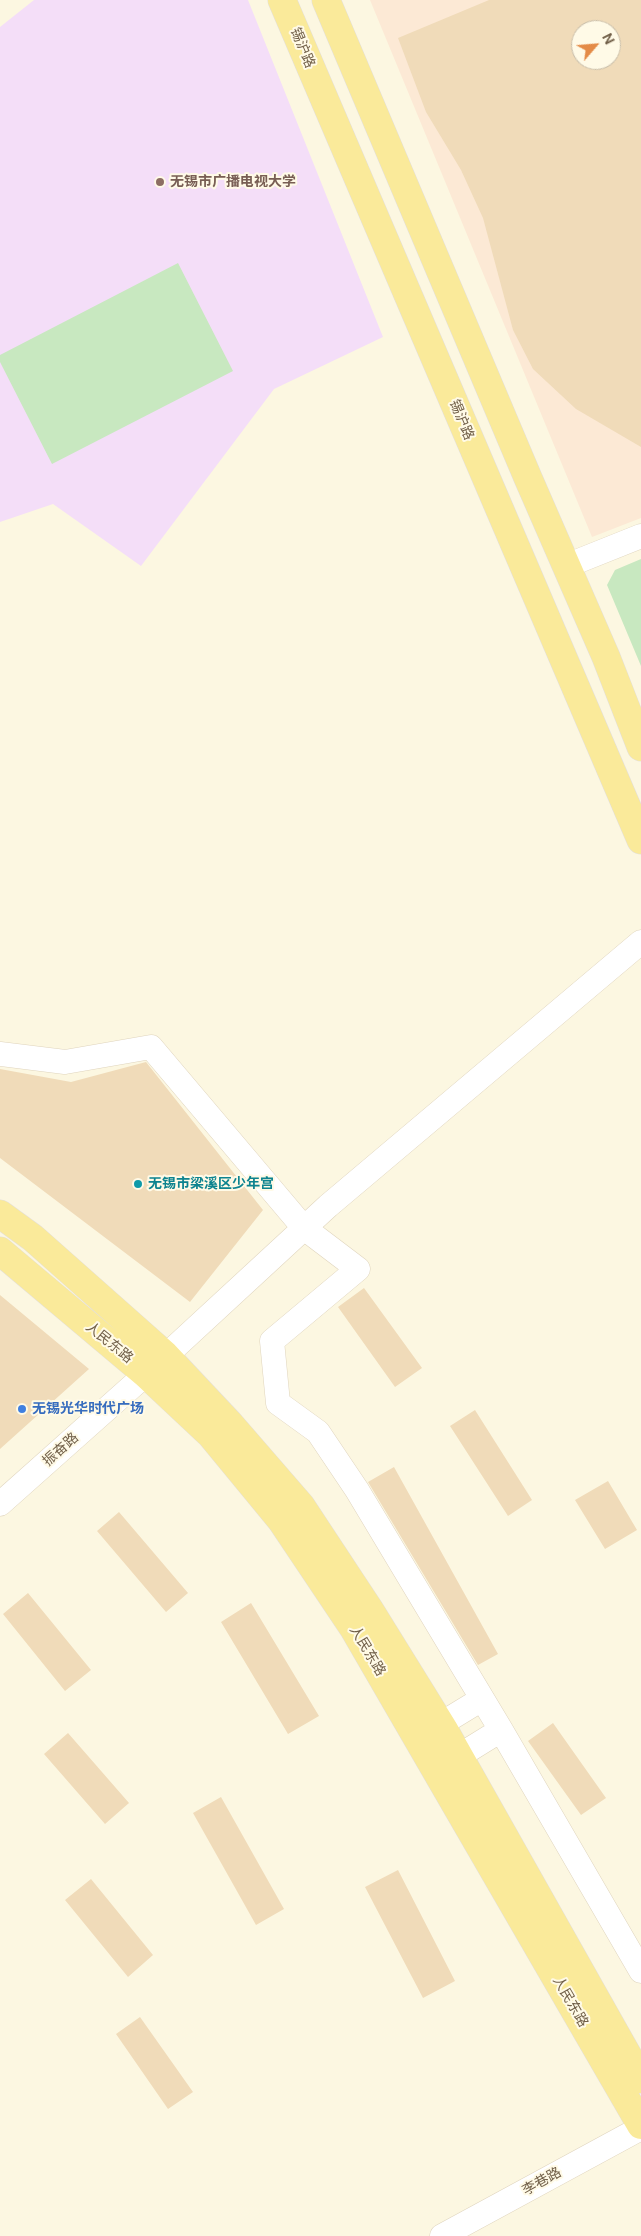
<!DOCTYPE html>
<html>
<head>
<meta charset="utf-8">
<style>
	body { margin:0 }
	#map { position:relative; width:641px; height:2236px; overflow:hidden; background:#fcf7e1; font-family:"DM Sans",sans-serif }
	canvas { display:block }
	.north { position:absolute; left:571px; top:20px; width:50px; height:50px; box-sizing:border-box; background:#fffae7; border:1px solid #c7bca8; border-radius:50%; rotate:63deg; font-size:14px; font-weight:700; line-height:20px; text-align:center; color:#726049 }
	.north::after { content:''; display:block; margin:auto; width:18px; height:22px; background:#e48b47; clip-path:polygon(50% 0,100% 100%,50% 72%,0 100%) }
</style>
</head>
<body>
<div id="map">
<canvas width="641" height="2236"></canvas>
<div class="north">N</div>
</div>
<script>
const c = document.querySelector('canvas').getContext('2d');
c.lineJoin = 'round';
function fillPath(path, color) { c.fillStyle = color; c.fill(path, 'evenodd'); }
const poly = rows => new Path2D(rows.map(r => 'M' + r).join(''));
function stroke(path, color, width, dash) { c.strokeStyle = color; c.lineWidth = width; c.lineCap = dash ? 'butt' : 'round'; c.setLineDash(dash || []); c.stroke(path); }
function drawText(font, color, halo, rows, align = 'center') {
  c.font = font + ' "DM Sans","Noto Sans SC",sans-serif'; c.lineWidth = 4; c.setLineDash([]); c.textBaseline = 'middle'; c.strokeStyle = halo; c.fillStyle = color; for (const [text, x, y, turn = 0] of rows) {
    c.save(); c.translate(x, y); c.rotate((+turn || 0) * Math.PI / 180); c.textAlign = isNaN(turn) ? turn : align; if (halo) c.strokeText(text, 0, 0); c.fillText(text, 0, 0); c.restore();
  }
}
fillPath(poly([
	[370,0,641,0,641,518,592,537],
	[581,30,611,30,611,60,581,60]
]), '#fce9d5');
fillPath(poly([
	[34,0,248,0,383,337,274,389,141,566,53,504,0,522,0,27]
]), '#f4def8');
fillPath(poly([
	[178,263,233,371,52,464,0,362,0,355],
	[641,559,641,666,607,585,615,570]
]), '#c8e8c0');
fillPath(poly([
	[489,0,641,0,641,447,576,409,533,369,513,330,483,218,461,170,426,112,398,38],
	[581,30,611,30,611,60,581,60],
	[146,1062,263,1210,190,1302,0,1158,0,1069,71,1082],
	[364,1288,422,1368,395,1387,338,1307],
	[0,1295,89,1369,0,1449],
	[475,1410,532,1500,508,1516,450,1426],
	[394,1467,498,1654,478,1665,368,1482],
	[608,1481,637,1530,605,1549,575,1500],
	[119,1512,188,1593,166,1612,97,1531],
	[28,1593,91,1670,65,1691,3,1614],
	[251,1603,319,1716,288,1734,221,1622],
	[553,1723,606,1798,581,1815,528,1741],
	[68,1733,129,1803,105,1824,44,1754],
	[221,1797,284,1909,256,1925,193,1813],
	[398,1870,455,1981,423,1998,365,1887],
	[91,1879,153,1955,128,1977,65,1900],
	[140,2017,193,2092,168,2109,116,2034]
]), '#f0dbb9');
const minor = poly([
	[566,566,641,536],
	[0,1054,65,1062,151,1047,304,1228,358,1269,272,1341,278,1403,318,1432,357,1490,501,1730,641,1971],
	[0,1504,146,1374,328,1206,641,942],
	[441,1724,482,1699],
	[459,1756,501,1730],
	[442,2236,641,2128]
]);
const major = poly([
	[282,0,641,840],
	[326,0,528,478,606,657,641,747],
	[0,1214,33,1238,165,1355,229,1423,301,1506,369,1609,444,1730,641,2079],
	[0,1251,146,1374,211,1435,281,1520,354,1629,641,2125]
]);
stroke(minor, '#dfd4bd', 25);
stroke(major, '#e3dfdb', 29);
stroke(minor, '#fff', 24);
stroke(major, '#faea9a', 28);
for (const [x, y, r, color] of [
	[160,182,5,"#8d6e63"],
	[138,1184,5,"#0f9aa8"],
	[22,1409,5,"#3f7fe0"]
]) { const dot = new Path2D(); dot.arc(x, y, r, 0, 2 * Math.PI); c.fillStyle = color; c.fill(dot); stroke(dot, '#fffae7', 2); }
drawText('14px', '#726049', '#fffae7', [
	["锡沪路",302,48,67],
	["锡沪路",461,420,67],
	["人民东路",109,1343,39],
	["振奋路",61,1450,-42],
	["人民东路",367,1651,59],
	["人民东路",570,2002,60],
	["李巷路",542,2182,-29]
]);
drawText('bold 14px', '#785e54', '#fffae7', [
	["无锡市广播电视大学",170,182]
], 'left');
drawText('bold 14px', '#0d838f', '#fffae7', [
	["无锡市梁溪区少年宫",148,1184]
], 'left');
drawText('bold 14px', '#366cbe', '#fffae7', [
	["无锡光华时代广场",32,1409]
], 'left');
</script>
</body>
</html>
